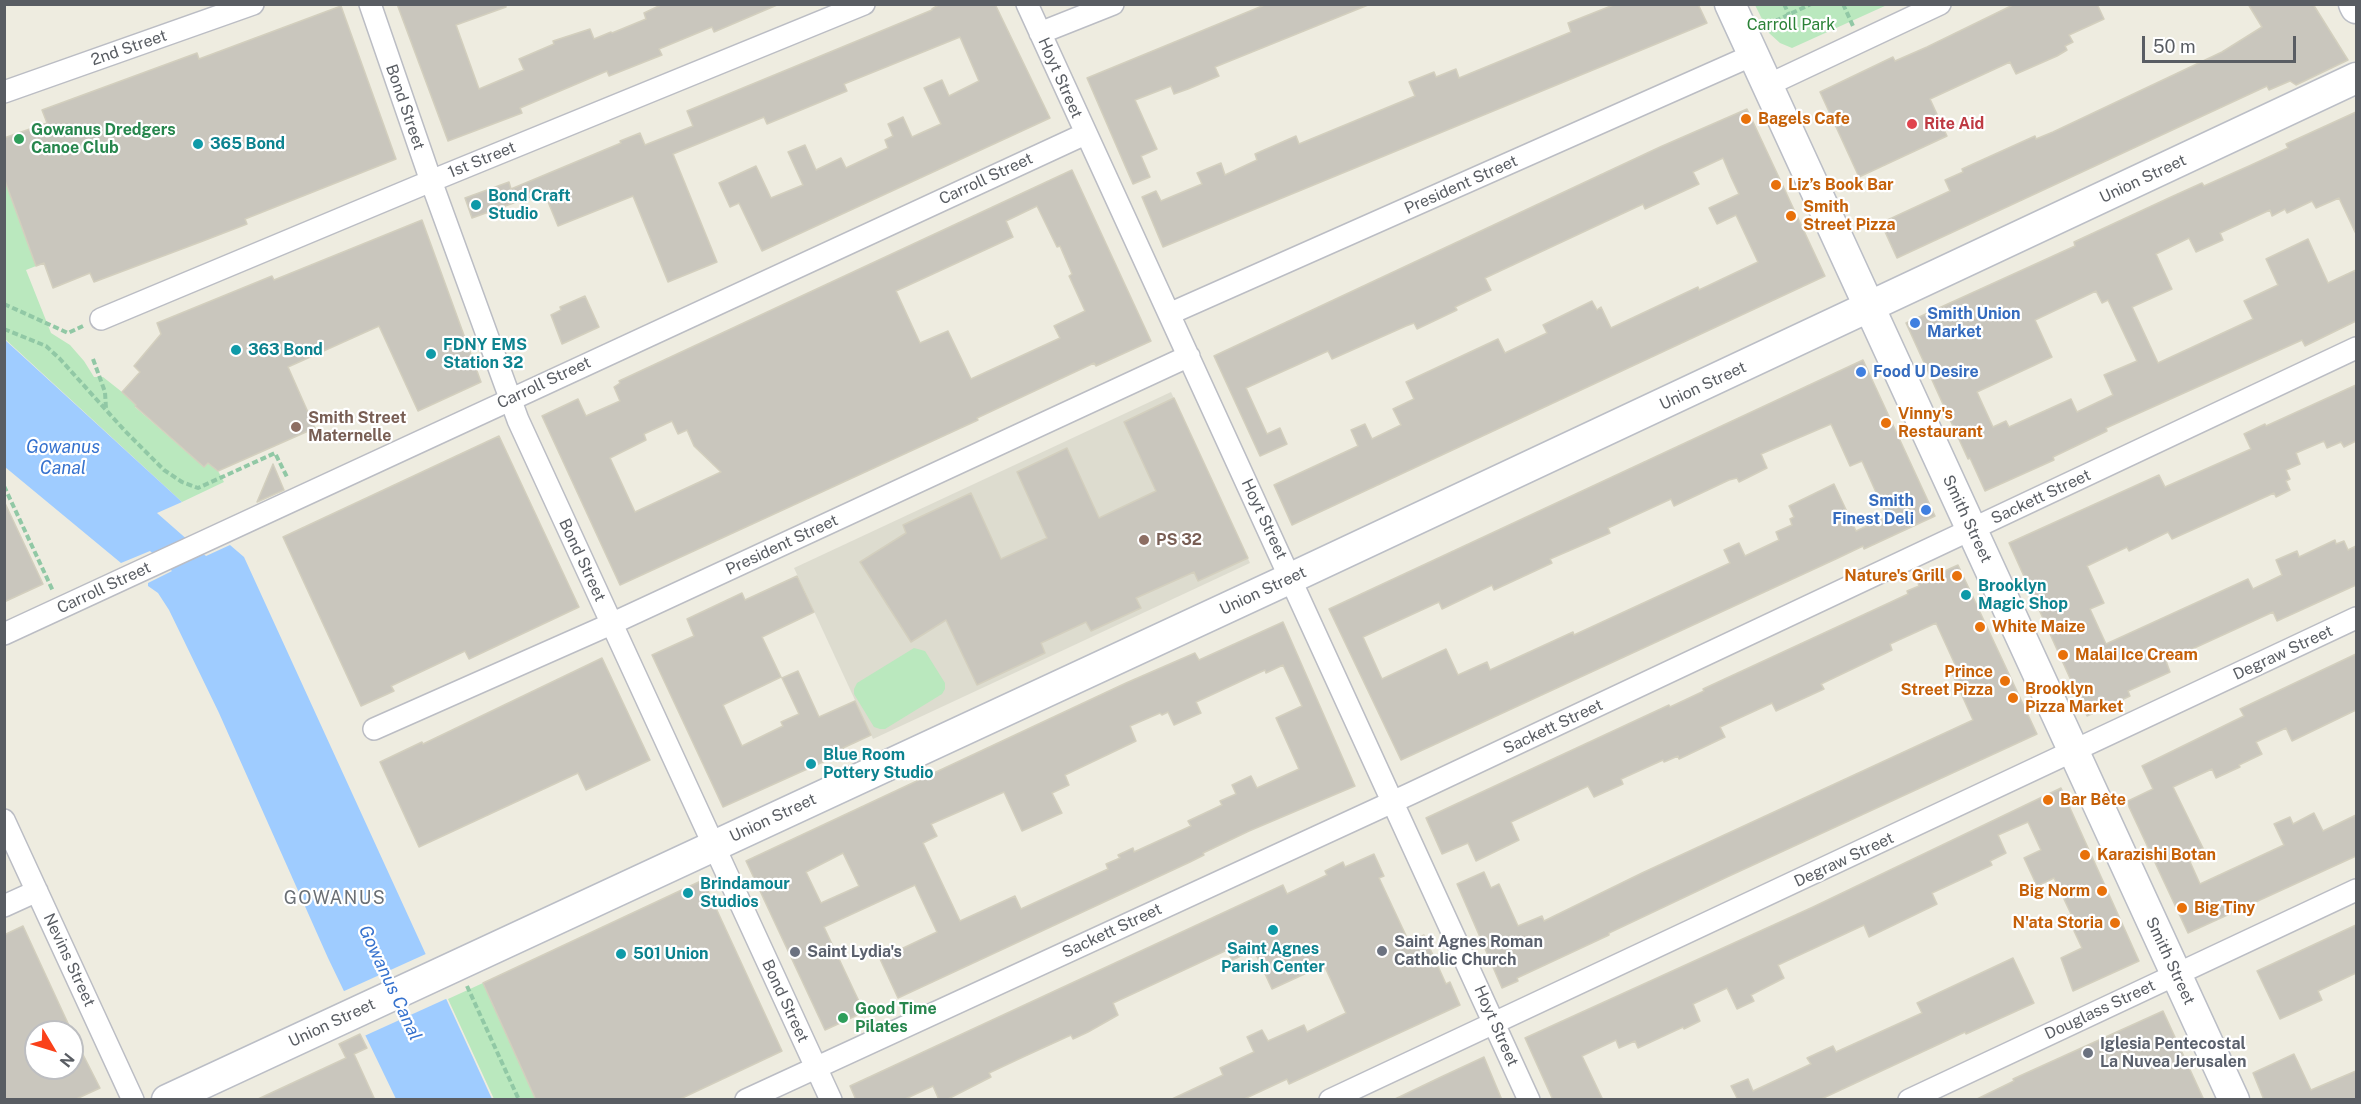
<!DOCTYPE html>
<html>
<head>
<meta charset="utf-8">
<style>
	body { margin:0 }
	#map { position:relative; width:2361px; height:1104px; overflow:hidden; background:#eeece0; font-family:"Public Sans",sans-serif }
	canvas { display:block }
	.frame { position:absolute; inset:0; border:6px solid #595d63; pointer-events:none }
	.north { position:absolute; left:24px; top:1020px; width:60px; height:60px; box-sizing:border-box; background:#fff; border:2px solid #bdbec1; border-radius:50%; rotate:128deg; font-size:16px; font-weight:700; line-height:24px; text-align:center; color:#595d63 }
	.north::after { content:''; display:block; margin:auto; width:21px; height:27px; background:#fa411a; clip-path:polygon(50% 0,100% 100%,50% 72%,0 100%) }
	.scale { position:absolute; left:2142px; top:36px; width:154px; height:27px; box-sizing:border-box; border:3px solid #595d63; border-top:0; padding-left:8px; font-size:18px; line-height:21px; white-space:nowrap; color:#595d63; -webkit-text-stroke:4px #fff; paint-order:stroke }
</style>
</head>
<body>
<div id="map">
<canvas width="2361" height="1104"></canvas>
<div class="frame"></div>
<div class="north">N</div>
<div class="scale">50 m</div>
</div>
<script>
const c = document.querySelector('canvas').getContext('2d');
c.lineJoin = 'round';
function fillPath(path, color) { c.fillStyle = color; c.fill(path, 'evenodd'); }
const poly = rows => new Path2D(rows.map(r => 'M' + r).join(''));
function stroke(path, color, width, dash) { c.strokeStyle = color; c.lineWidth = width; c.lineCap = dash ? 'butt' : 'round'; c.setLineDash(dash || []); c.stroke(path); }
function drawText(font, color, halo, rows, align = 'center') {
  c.font = font + ' "Public Sans",sans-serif'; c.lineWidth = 4.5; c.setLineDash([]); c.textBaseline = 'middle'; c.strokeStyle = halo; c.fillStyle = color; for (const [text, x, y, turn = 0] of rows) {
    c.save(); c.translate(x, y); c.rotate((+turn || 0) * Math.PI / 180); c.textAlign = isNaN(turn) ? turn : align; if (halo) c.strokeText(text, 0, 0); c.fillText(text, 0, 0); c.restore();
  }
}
fillPath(poly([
	[1171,392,1250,563,873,739,794,568]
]), '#dddccf');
fillPath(poly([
	[1755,5,1887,5,1792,48,1780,43,1769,33],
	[4,178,36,266,26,270,51,333,70,345,84,361,94,377,103,377,122,392,136,405,135,407,204,467,208,463,218,471,224,482,182,502,5,339],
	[914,648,925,651,945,683,945,689,942,694,885,729,880,729,874,727,854,694,854,689,857,683],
	[483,983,536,1099,494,1099,448,999]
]), '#bae8be');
fillPath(poly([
	[4,339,182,502,157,513,206,556,230,545,244,557,492,1099,396,1099,328,958,219,713,169,610,158,593,148,586,148,583,172,571,150,551,121,563,5,467]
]), '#9fccff');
fillPath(poly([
	[428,953,448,998,362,1037,342,992]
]), '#eeece0');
const building = poly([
	[397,4,506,4,506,7,456,25,479,89,524,70,519,59,554,44,553,41,590,29,594,39,611,32,612,33,646,19,644,13,663,4,777,5,714,32,712,27,659,49,662,55,609,76,607,71,520,108,522,113,448,141,397,4],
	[940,4,995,4,1050,118,762,251,739,203,730,207,719,183,756,166,771,198,803,185,788,152,805,145,816,170,841,158,846,168,888,148,885,140,893,136,888,124,903,117,912,137,941,124,924,88,942,80,949,96,979,81,960,37,844,84,847,91,767,124,764,117,673,154,717,262,668,282,633,196,558,226,544,192,472,218,465,198,509,182,511,189,621,143,620,141,640,133,645,145,693,126,687,111,932,10,932,9,940,4],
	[1267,4,1368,5,1215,67,1219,76,1188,89,1174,94,1171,86,1135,100,1157,149,1141,156,1150,177,1133,184,1087,78,1267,4],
	[1616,4,1698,4,1707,23,1163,247,1142,197,1156,191,1161,201,1202,184,1197,173,1221,163,1225,175,1257,160,1255,154,1296,136,1299,144,1415,96,1409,82,1434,72,1436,77,1456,69,1459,78,1571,32,1568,23,1616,4],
	[2015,4,2097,4,2104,19,2069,35,2073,42,2065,46,2067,50,2057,56,2016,74,2010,62,1930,99,1947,136,1859,177,1820,92,1893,57,1895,61,1927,47,2015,4],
	[2248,4,2313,4,2348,60,2296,85,2290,81,2269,90,2267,86,1897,258,1881,223,1950,191,1945,180,1963,172,1962,169,2035,136,2036,139,2053,132,2222,52,2262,27,2248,4],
	[341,6,396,159,245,219,247,224,203,241,94,282,90,273,53,288,44,263,36,266,4,178,4,138,47,123,42,110,197,53,199,59,341,6],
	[1747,109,1825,276,1292,525,1274,485,1358,446,1351,430,1365,424,1372,439,1401,425,1393,409,1414,399,1406,382,1498,339,1505,353,1547,333,1543,325,1592,301,1597,310,1601,307,1611,328,1698,287,1699,290,1758,262,1736,215,1717,224,1709,208,1739,194,1731,177,1723,158,1693,172,1699,184,1645,209,1643,204,1485,278,1491,290,1455,307,1457,310,1417,329,1414,323,1406,326,1332,359,1328,351,1246,388,1267,434,1280,428,1287,444,1260,456,1214,356,1660,147,1747,109],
	[2356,112,2356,234,2339,198,2316,208,2312,201,2287,213,2285,209,2272,216,2270,210,2220,233,2223,240,2196,252,2189,238,2156,254,2172,289,2132,307,2158,363,2253,319,2244,301,2278,285,2266,259,2308,239,2328,283,2356,270,2356,321,2305,346,2302,340,2106,428,2107,431,2053,457,2054,460,1985,491,1970,458,1968,459,1906,323,2075,246,2074,242,2171,197,2202,183,2204,186,2249,166,2288,148,2286,144,2356,112],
	[2096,291,2102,303,2108,300,2137,361,2104,375,2113,395,2077,412,2071,399,2009,427,2006,421,1993,427,1977,392,2052,357,2035,320,2096,291],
	[1072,170,1151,341,1096,366,1094,363,977,418,978,420,620,585,542,416,578,399,586,416,620,401,614,387,620,383,619,381,1072,170],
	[1037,206,1057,247,1060,246,1072,274,1069,276,1085,311,1054,326,1060,338,971,379,948,331,920,343,896,291,1013,237,1006,221,1037,206],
	[672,421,678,434,687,430,694,446,721,472,635,512,610,458,646,440,644,434,672,421],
	[422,220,481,382,418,411,379,326,288,367,315,428,218,471,208,463,204,467,135,406,136,405,122,392,140,372,134,366,161,334,157,323,272,276,274,280,422,220],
	[585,296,599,327,562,344,551,315,561,310,560,307,585,296],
	[1863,360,1935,516,1864,549,1863,546,1838,558,1401,760,1329,609,1863,360],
	[1831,424,1850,466,1862,461,1887,517,1856,531,1834,484,1789,506,1794,517,1790,519,1792,525,1776,532,1779,540,1745,556,1739,543,1724,550,1730,563,1574,635,1573,632,1490,670,1487,662,1458,675,1446,649,1382,679,1363,637,1439,602,1442,609,1492,585,1494,590,1552,563,1550,559,1610,533,1608,528,1671,499,1674,506,1729,480,1737,478,1739,482,1767,468,1761,454,1831,424],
	[2356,385,2356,441,2344,447,2341,442,2327,448,2324,441,2296,453,2300,464,2286,470,2290,479,2286,481,2290,490,2276,497,2274,493,2172,539,2168,532,2129,551,2127,547,2087,566,2104,603,2090,609,2106,644,2248,579,2253,589,2282,575,2276,560,2297,551,2299,557,2335,540,2336,544,2344,541,2348,550,2356,546,2356,585,2277,621,2273,612,2166,661,2170,672,2128,691,2130,696,2087,716,2009,543,2159,475,2165,487,2251,449,2244,434,2265,424,2266,426,2356,385],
	[1174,398,1248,558,1198,581,1194,572,1136,598,1141,608,1091,631,1086,622,1041,643,1045,653,977,685,946,620,911,642,860,562,906,533,903,525,971,493,1001,559,1047,538,1017,472,1067,448,1099,518,1156,491,1124,422,1174,398],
	[499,436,579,607,469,659,465,651,391,686,394,691,361,706,283,537,499,436],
	[273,464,284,490,257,502,273,464],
	[4,501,43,584,4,602,4,501],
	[1958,565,2037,734,1727,877,1609,933,1609,935,1517,978,1518,981,1502,988,1457,884,1484,872,1491,888,1499,884,1518,926,1542,916,1544,921,1642,873,1973,720,1952,673,1958,671,1936,623,1890,644,1892,650,1821,684,1824,689,1776,711,1772,703,1720,727,1725,737,1679,759,1678,756,1664,762,1663,760,1621,779,1623,784,1594,797,1588,786,1511,822,1519,840,1476,861,1468,843,1442,854,1426,818,1669,705,1670,707,1704,691,1703,689,1891,602,1908,594,1907,591,1919,586,1918,583,1958,565],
	[797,576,814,612,762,637,781,677,723,705,742,746,783,726,781,722,799,714,782,678,798,671,819,717,855,701,871,735,843,748,845,752,723,807,652,655,694,636,687,619,742,593,745,600,797,576],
	[1283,622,1355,786,1249,831,1203,853,1204,855,1190,862,898,998,880,959,937,932,915,885,824,927,864,1012,825,1030,746,861,1126,683,1195,653,1199,660,1283,622],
	[1283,665,1302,706,1276,718,1299,769,1257,788,1251,776,1232,785,1236,794,1220,801,1222,805,1188,821,1191,826,1134,852,1133,848,1118,855,1120,858,1106,864,1108,869,1021,909,1015,896,960,921,923,843,937,836,931,824,1004,792,1022,831,1062,813,1052,793,1069,785,1065,775,1136,741,1130,726,1160,713,1162,715,1168,712,1174,725,1201,713,1196,702,1265,670,1266,673,1283,665],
	[843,853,859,886,821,903,806,872,843,853],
	[2356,654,2356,710,2292,741,2286,728,2256,742,2262,754,2239,765,2240,767,2216,778,2212,769,2173,787,2203,848,2187,855,2200,884,2284,845,2274,824,2290,817,2293,824,2314,813,2323,831,2356,815,2356,856,2188,933,2129,807,2128,801,2153,789,2142,766,2244,716,2240,709,2356,654],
	[602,658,650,760,586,790,578,773,419,847,380,762,422,742,423,744,602,658],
	[2061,788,2139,961,2073,991,2061,958,2082,948,2067,916,2071,914,2054,878,2037,886,2024,858,2041,850,2028,822,1998,835,2006,853,1990,861,1992,865,1932,893,1937,904,1869,937,1864,925,1778,965,1784,978,1751,995,1754,1001,1737,1009,1727,988,1693,1004,1700,1021,1684,1029,1683,1027,1638,1048,1635,1041,1619,1048,1616,1040,1582,1056,1603,1100,1553,1100,1525,1038,1813,907,2061,788],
	[1374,854,1384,876,1379,878,1409,942,1424,935,1446,984,1450,982,1460,1005,1289,1084,1287,1079,1242,1100,1170,1100,1223,1075,1220,1068,1254,1052,1247,1037,1262,1030,1268,1041,1304,1025,1307,1032,1346,1013,1324,965,1272,989,1254,950,1232,960,1227,950,1113,1003,1118,1015,1088,1032,1073,1039,1071,1035,1023,1057,989,1073,991,1077,946,1100,939,1100,933,1086,903,1100,856,1100,850,1086,1283,885,1287,894,1327,875,1325,871,1343,862,1345,867,1374,854],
	[703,880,782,1051,678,1100,536,1100,483,983,703,880],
	[2356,925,2356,973,2318,991,2322,1000,2280,1019,2257,971,2356,925],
	[23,926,72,1032,36,1032,36,1068,72,1068,72,1033,100,1088,74,1100,4,1100,4,935,23,926],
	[2013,958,2034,1003,1966,1034,1965,1032,1819,1100,1734,1100,1737,1098,1731,1086,1748,1079,1753,1091,1811,1064,1807,1058,1833,1046,1836,1052,1922,1013,1917,1003,2013,958],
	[2163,1011,2204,1100,1975,1100,2014,1081,2013,1079,2163,1011],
	[360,1034,367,1048,354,1054,375,1100,256,1100,346,1058,339,1044,360,1034],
	[2294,1054,2311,1090,2356,1071,2356,1100,2264,1100,2253,1073,2294,1054],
	[1484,1057,1502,1100,1393,1100,1441,1077,1484,1057]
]);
fillPath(building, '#c9c6bd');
stroke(building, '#d3cfbe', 1.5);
const street = poly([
	[370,4,431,181,518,420,831,1100],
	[1027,4,1529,1100],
	[1040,33,1113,4],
	[1768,85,1940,4],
	[4,92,253,4],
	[1169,314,1753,55],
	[101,319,431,181,864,4],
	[4,634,1085,134],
	[374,729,611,624,1189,356],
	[4,820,133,1100],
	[4,906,37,891],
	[746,1100,1412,793,2356,348],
	[1330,1100,2356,618],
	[1909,1100,2356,890]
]);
const secondary = poly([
	[1730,4,2234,1100],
	[2354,4,2356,8],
	[167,1100,1291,578,2356,78]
]);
stroke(street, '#bbbdc4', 24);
stroke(secondary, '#bbbec6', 33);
stroke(poly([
	[1784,4,1789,15],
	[1843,4,1853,26],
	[1767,25,1811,4],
	[4,304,68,333,83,326],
	[4,329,46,346,60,359,125,431,164,470,182,482,198,488,275,453,288,479],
	[93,359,105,392,106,409],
	[4,486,53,591],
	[467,986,519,1100]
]), '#91c8a5', 4, [6, 3]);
stroke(street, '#fff', 21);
stroke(secondary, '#fff', 30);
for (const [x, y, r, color] of [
	[1746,119,6,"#e8710a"],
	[1912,124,6,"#e0444e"],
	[19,139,6,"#2e9e5b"],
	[198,144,6,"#0f9aa8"],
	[1776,185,6,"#e8710a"],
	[476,205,6,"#0f9aa8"],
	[1791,216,6,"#e8710a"],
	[1915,323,6,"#3f7fe0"],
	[236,350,6,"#0f9aa8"],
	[431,354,6,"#0f9aa8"],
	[1861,372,6,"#3f7fe0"],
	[1886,423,6,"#e8710a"],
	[296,427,6,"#8d6e63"],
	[1926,510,6,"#3f7fe0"],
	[1144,540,6,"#8d6e63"],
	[1957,576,6,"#e8710a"],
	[1966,595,6,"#0f9aa8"],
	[1980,627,6,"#e8710a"],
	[2063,655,6,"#e8710a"],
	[2005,681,6,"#e8710a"],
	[2013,698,6,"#e8710a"],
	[811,764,6,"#0f9aa8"],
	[2048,800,6,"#e8710a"],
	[2085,855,6,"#e8710a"],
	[2102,891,6,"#e8710a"],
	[688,893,6,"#0f9aa8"],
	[2182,908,6,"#e8710a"],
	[2115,923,6,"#e8710a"],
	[1273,930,6,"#0f9aa8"],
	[1382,951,6,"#6b7280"],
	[795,952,6,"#6b7280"],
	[621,954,6,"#0f9aa8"],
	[843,1018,6,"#2e9e5b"],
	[2088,1053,6,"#6b7280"]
]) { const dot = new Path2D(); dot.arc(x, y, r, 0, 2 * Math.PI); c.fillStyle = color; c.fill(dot); stroke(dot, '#fff', 2); }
drawText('16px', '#2b8237', '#fff', [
	["Carroll Park",1791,25]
]);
drawText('16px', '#595d63', '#fff', [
	["2nd Street",129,48,-19],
	["Hoyt Street",1060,78,66],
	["Bond Street",405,107,71],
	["1st Street",482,160,-22],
	["Carroll Street",986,179,-25],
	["Union Street",2143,179,-25],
	["President Street",1461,185,-24],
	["Carroll Street",544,383,-25],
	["Union Street",1703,386,-25],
	["Sackett Street",2041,497,-25],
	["Hoyt Street",1264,519,65],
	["Smith Street",1967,519,65],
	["President Street",782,545,-25],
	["Bond Street",582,560,65],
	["Carroll Street",104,588,-25],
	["Union Street",1263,591,-25],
	["Degraw Street",2283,653,-25],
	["Sackett Street",1553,727,-25],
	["Union Street",773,818,-25],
	["Degraw Street",1844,860,-25],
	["Sackett Street",1112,931,-25],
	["Nevins Street",69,960,65],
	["Smith Street",2170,961,65],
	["Bond Street",785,1001,65],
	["Douglass Street",2100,1010,-25],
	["Union Street",332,1023,-25],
	["Hoyt Street",1496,1026,66]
]);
drawText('bold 16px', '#c56008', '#fff', [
	["Bagels Cafe",1758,119],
	["Liz’s Book Bar",1788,185],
	["Smith",1803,207],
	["Street Pizza",1803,225],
	["Vinny's",1898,414],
	["Restaurant",1898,432],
	["Nature's Grill",1945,576,"right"],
	["White Maize",1992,627],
	["Malai Ice Cream",2075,655],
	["Prince",1993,672,"right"],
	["Street Pizza",1993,690,"right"],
	["Brooklyn",2025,689],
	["Pizza Market",2025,707],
	["Bar Bête",2060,800],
	["Karazishi Botan",2097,855],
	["Big Norm",2090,891,"right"],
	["Big Tiny",2194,908],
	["N'ata Storia",2103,923,"right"]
], 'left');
drawText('bold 16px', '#be3a42', '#fff', [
	["Rite Aid",1924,124]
], 'left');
drawText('bold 16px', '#27864d', '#fff', [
	["Gowanus Dredgers",31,130],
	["Canoe Club",31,148],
	["Good Time",855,1009],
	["Pilates",855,1027]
], 'left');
drawText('bold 16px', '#0d838f', '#fff', [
	["365 Bond",210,144],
	["Bond Craft",488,196],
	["Studio",488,214],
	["FDNY EMS",443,345],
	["Station 32",443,363],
	["363 Bond",248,350],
	["Brooklyn",1978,586],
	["Magic Shop",1978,604],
	["Blue Room",823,755],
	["Pottery Studio",823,773],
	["Brindamour",700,884],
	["Studios",700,902],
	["Saint Agnes",1273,949,"center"],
	["Parish Center",1273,967,"center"],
	["501 Union",633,954]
], 'left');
drawText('bold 16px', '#366cbe', '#fff', [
	["Smith Union",1927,314],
	["Market",1927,332],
	["Food U Desire",1873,372],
	["Smith",1914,501,"right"],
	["Finest Deli",1914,519,"right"]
], 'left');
drawText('bold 16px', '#785e54', '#fff', [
	["Smith Street",308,418],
	["Maternelle",308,436],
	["PS 32",1156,540]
], 'left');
drawText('bold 16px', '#5b616d', '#fff', [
	["Saint Agnes Roman",1394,942],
	["Catholic Church",1394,960],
	["Saint Lydia's",807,952],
	["Iglesia Pentecostal",2100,1044],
	["La Nuvea Jerusalen",2100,1062]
], 'left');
drawText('italic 18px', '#3672ce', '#fff', [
	["Gowanus",63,447],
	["Canal",63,468],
	["Gowanus Canal",390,983,65]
]);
c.letterSpacing = '1.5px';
drawText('18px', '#6a6f75', '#fff', [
	["GOWANUS",335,898]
]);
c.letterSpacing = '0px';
</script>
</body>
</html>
